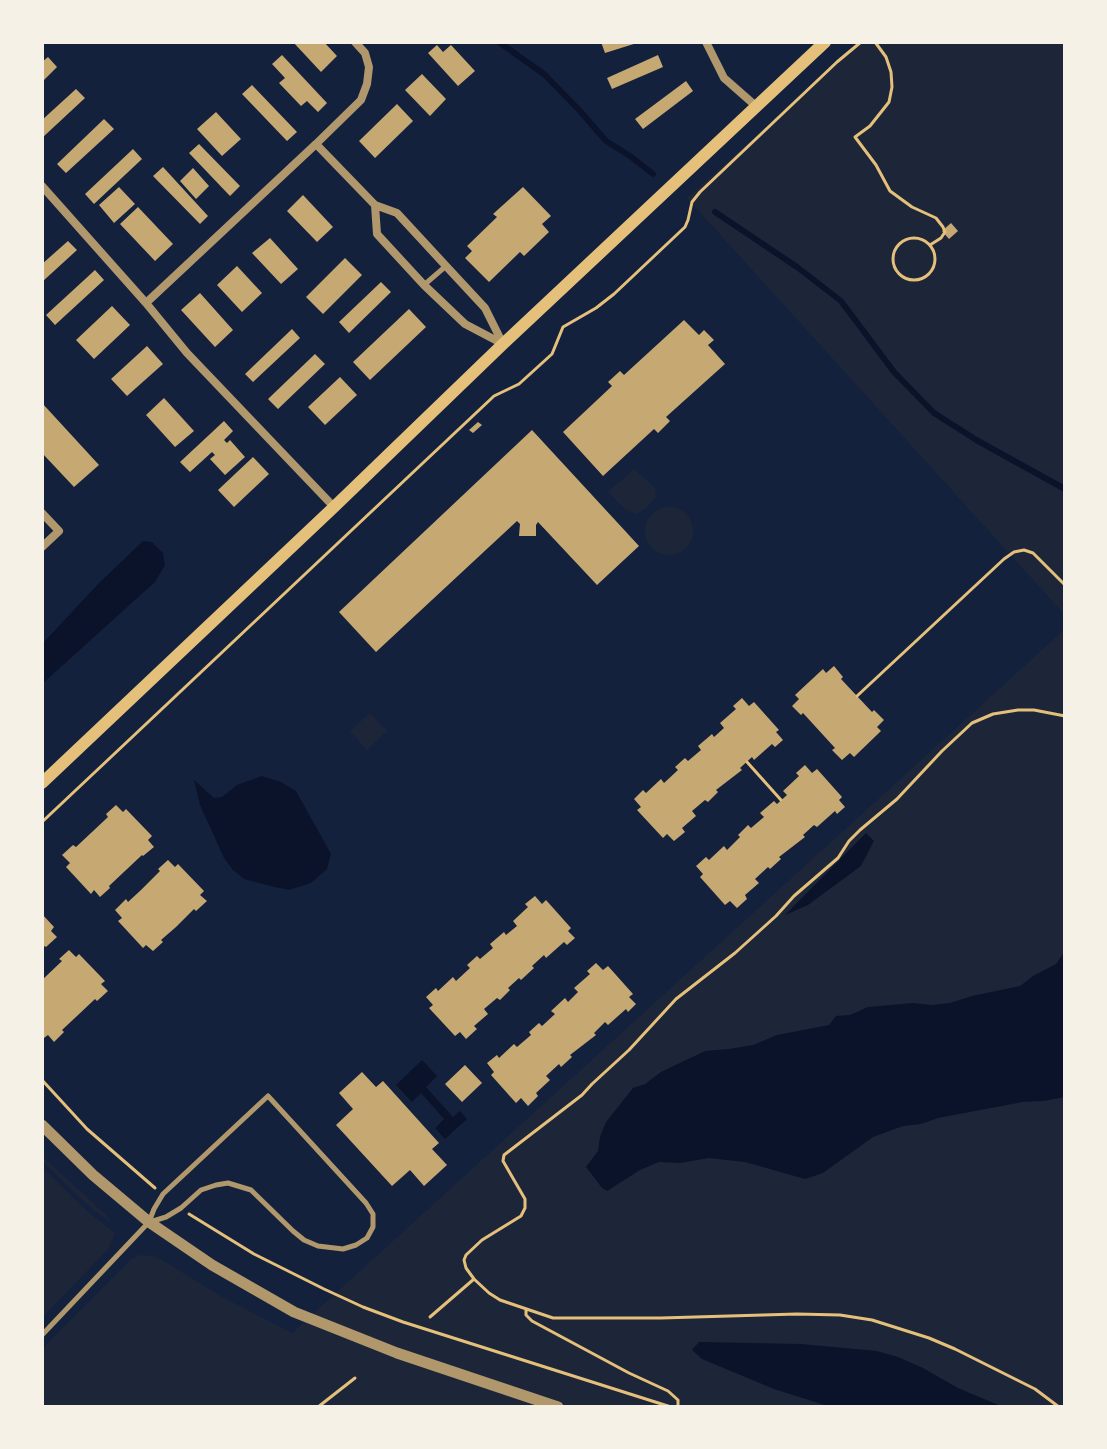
<!DOCTYPE html>
<html>
<head>
<meta charset="utf-8">
<style>
	body { margin:0 }
	#map { position:relative; width:1107px; height:1449px; overflow:hidden; background:#14213d; font-family:Literata,serif }
	canvas { display:block }
	.frame { position:absolute; inset:0; border:44px solid #f6f1e7; pointer-events:none }
</style>
</head>
<body>
<div id="map">
<canvas width="1107" height="1449"></canvas>
<div class="frame"></div>
</div>
<script>
const c = document.querySelector('canvas').getContext('2d');
c.lineJoin = 'round';
function fillPath(path, color) { c.fillStyle = color; c.fill(path, 'evenodd'); }
const poly = rows => new Path2D(rows.map(r => 'M' + r).join(''));
function stroke(path, color, width, dash) { c.strokeStyle = color; c.lineWidth = width; c.lineCap = dash ? 'butt' : 'round'; c.setLineDash(dash || []); c.stroke(path); }
fillPath(poly([
	[861,42,1065,42,1065,615,687,198],
	[634,469,655,488,656,497,645,509,636,514,625,509,608,492],
	'645 531a24 24 0 1 1 48 0a24 24 0 1 1-48 0Z',
	[1065,629,1065,1407,42,1407,42,1349,131,1259,140,1255,153,1256,162,1260,222,1297,292,1333],
	[370,713,387,731,367,750,350,731],
	[42,1156,106,1215,111,1223,90,1207,42,1161],
	[42,1167,88,1212,115,1233,108,1249,42,1318]
]), '#1d2539');
fillPath(poly([
	[143,541,152,542,163,553,165,565,155,582,42,684,42,644,99,583],
	[262,776,281,782,296,791,331,854,327,869,311,883,289,890,270,886,244,879,232,869,224,858,200,805,194,780,214,798,222,797,237,785],
	[866,833,874,841,861,866,808,905,785,915],
	[1065,951,1065,1097,1043,1101,1023,1102,938,1118,921,1124,903,1126,873,1137,823,1173,805,1179,745,1162,709,1158,680,1163,659,1162,640,1170,607,1191,602,1188,586,1167,598,1151,600,1137,606,1122,633,1088,645,1084,661,1072,705,1051,729,1049,753,1045,777,1035,829,1025,836,1016,850,1015,868,1007,913,1003,932,1005,950,1003,972,996,1020,986,1033,976,1056,964],
	[422,1060,437,1076,426,1087,453,1117,460,1111,467,1119,445,1139,435,1128,444,1119,421,1093,412,1102,396,1085],
	[699,1342,801,1344,877,1351,898,1357,923,1368,958,1388,1003,1407,831,1407,774,1389,702,1359,692,1350]
]), '#0b132b');
stroke(poly([
	[499,42,545,75,580,111,606,141,630,156,653,174],
	[715,212,797,267,841,301,894,372,934,413,978,441,1065,489]
]), '#0b132b', 6);
fillPath(poly([
	[293,42,324,42,337,56,321,72],
	[601,42,637,42,637,43,605,53],
	[437,45,443,52,451,45,475,71,458,86,428,53],
	[282,55,327,103,318,112,307,101,301,106,279,83,285,78,272,64],
	[658,55,663,67,612,89,607,78],
	[48,57,57,67,42,82,42,62],
	[422,74,446,99,430,116,405,90],
	[686,81,693,91,643,129,635,119],
	[252,85,297,132,287,141,242,94],
	[76,89,85,98,42,138,42,120],
	[397,104,413,121,375,158,359,141],
	[216,112,241,139,222,156,197,129],
	[104,119,114,129,66,173,57,164],
	[199,144,240,186,230,196,189,153],
	[133,149,142,159,94,204,85,194],
	[163,167,208,216,200,224,153,176],
	[193,168,209,186,196,199,180,181],
	[119,187,135,204,114,223,99,205],
	[523,187,551,216,542,224,549,232,524,256,520,252,489,282,465,258,472,251,467,246,497,217,493,214],
	[303,195,333,227,317,242,287,211],
	[138,207,173,244,155,261,120,224],
	[951,223,958,231,949,239,942,231],
	[270,238,298,269,281,284,252,253],
	[68,241,77,250,42,282,42,264],
	[345,258,362,275,323,314,306,297],
	[237,266,262,293,242,312,217,285],
	[95,270,104,280,55,325,46,315],
	[381,282,391,292,349,333,339,322],
	[200,293,233,330,215,347,181,310],
	[112,306,130,325,94,359,76,340],
	[409,309,426,327,370,380,353,362],
	[684,320,699,335,704,330,714,340,708,345,725,364,666,417,670,421,658,433,654,429,603,476,563,432,612,386,608,382,620,371,624,375],
	[292,329,300,338,253,382,245,374],
	[147,346,163,364,127,396,111,379],
	[315,354,325,364,278,409,268,399],
	[340,377,357,395,325,425,308,407],
	[164,398,194,431,175,447,146,415],
	[42,403,99,465,74,487,42,453],
	[224,421,233,431,224,440,227,443,230,440,245,457,225,475,210,459,215,455,212,452,190,472,180,462],
	[478,422,482,425,473,433,469,430],
	[532,430,639,546,597,585,538,522,536,525,536,536,519,536,520,524,517,521,376,652,339,612],
	[253,457,269,474,234,507,218,490],
	[834,666,843,677,841,679,872,712,874,710,884,720,877,727,881,731,854,757,850,753,842,760,832,750,835,748,803,713,801,715,792,706,799,699,795,695,823,669,826,673],
	[742,698,749,706,754,702,779,730,776,732,783,740,775,747,772,744,754,760,752,757,740,768,742,770,716,790,718,792,708,802,705,800,692,811,696,816,682,828,685,832,674,841,667,834,663,838,637,810,641,807,634,799,643,790,646,793,661,779,664,783,678,770,675,767,685,758,688,761,701,750,698,746,712,734,714,737,724,728,720,723,736,709,733,706],
	[805,765,812,773,817,769,842,797,839,800,845,807,837,814,835,811,817,827,814,825,803,835,805,837,779,857,781,859,770,869,768,867,755,879,759,883,745,895,747,899,737,908,730,901,725,905,700,877,703,874,696,866,706,857,709,860,724,846,727,850,740,837,738,835,748,825,751,828,764,817,760,813,774,801,777,804,787,795,783,791,799,776,796,773],
	[116,805,123,812,126,809,152,836,148,840,154,847,143,856,142,855,109,886,110,888,100,897,94,890,91,894,66,867,70,863,62,855,73,845,76,847,108,817,106,814],
	[168,860,175,867,178,864,204,891,200,895,207,901,196,911,194,909,176,927,161,940,163,942,153,951,146,945,143,948,118,921,122,918,115,910,126,899,128,902,141,890,160,871,158,869],
	[535,896,542,904,546,900,571,928,568,931,575,938,567,945,564,942,546,958,544,955,532,966,534,968,521,980,519,978,508,988,510,990,500,1000,497,998,484,1009,488,1014,474,1026,477,1029,466,1039,460,1032,455,1036,429,1008,433,1005,426,997,436,988,438,991,453,977,456,981,470,968,467,965,477,956,480,959,493,948,490,944,504,932,506,935,517,926,513,921,528,907,525,904],
	[42,914,54,927,51,931,57,937,46,947,44,946,42,948],
	[69,950,76,957,79,954,105,981,101,984,108,991,97,1001,95,999,77,1016,62,1030,64,1032,54,1042,48,1035,44,1038,42,1036,42,980,62,961,59,959],
	[596,963,603,970,608,966,633,994,629,997,636,1004,628,1012,626,1009,608,1025,605,1022,594,1033,596,1035,570,1055,572,1057,561,1067,559,1064,546,1076,550,1080,536,1093,538,1096,528,1106,521,1098,516,1103,491,1075,494,1072,487,1063,497,1055,499,1058,514,1044,517,1047,531,1035,529,1032,539,1023,542,1026,555,1014,551,1011,565,998,568,1002,578,992,574,988,590,974,587,971],
	[465,1065,482,1083,462,1102,445,1084],
	[362,1072,376,1087,383,1081,439,1143,432,1149,447,1165,424,1186,410,1170,392,1186,336,1125,353,1109,339,1093]
]), '#c6a872');
stroke(poly([
	[875,42,886,57,891,72,892,87,889,102,870,126,855,137,876,165,890,191,912,207,936,218,943,227,945,232,941,238,930,245],
	'893 259a21 21 0 1 1 42 0a21 21 0 1 1-42 0Z',
	[857,696,1004,559,1014,552,1024,550,1033,553,1065,585],
	[747,762,781,800],
	[42,822,494,396,519,384,552,354,563,327,596,308,614,294,685,227,688,220,692,202,700,192,837,62,861,42],
	[42,1080,87,1129,155,1188],
	[189,1214,254,1254,324,1289,363,1307,403,1322,671,1407],
	[474,1279,466,1268,464,1260,466,1255,482,1240,521,1216,525,1208,525,1199,503,1161,504,1155,582,1095,592,1084,629,1050,676,999,735,953,776,916,794,896,838,858,849,841,860,830,897,799,942,751,972,723,993,714,1018,710,1034,710,1065,716],
	[526,1309,526,1315,532,1321,629,1373,668,1391,678,1400,678,1407],
	[430,1317,474,1279,489,1293,500,1300,553,1318,661,1318,797,1314,840,1315,872,1320,929,1338,955,1349,1035,1389,1059,1407],
	[318,1407,355,1378]
]), '#e5c07b', 3);
stroke(poly([
	[424,285,446,266],
	[42,1335,149,1222,154,1209,163,1194,268,1096,366,1203,373,1214,373,1227,367,1238,356,1245,343,1249,318,1246,304,1240,293,1231,251,1190,228,1183,216,1185,201,1190,181,1208,166,1217,150,1222]
]), '#b1986c', 5);
stroke(poly([
	[355,42,365,53,369,67,367,84,361,100,316,144,375,205,397,213,446,266,485,308,503,344],
	[706,42,724,78,757,107],
	[42,186,146,303,187,353,334,507],
	[375,205,377,234,424,285,465,324,503,344],
	[146,303,316,144],
	[42,513,59,531,42,547]
]), '#b1986c', 8);
stroke(poly([
	[42,1125,93,1175,149,1222,212,1265,294,1312,397,1353,558,1407]
]), '#b1986c', 11);
stroke(poly([
	[42,783,334,507,503,344,825,42]
]), '#e5c07b', 12);
</script>
</body>
</html>
